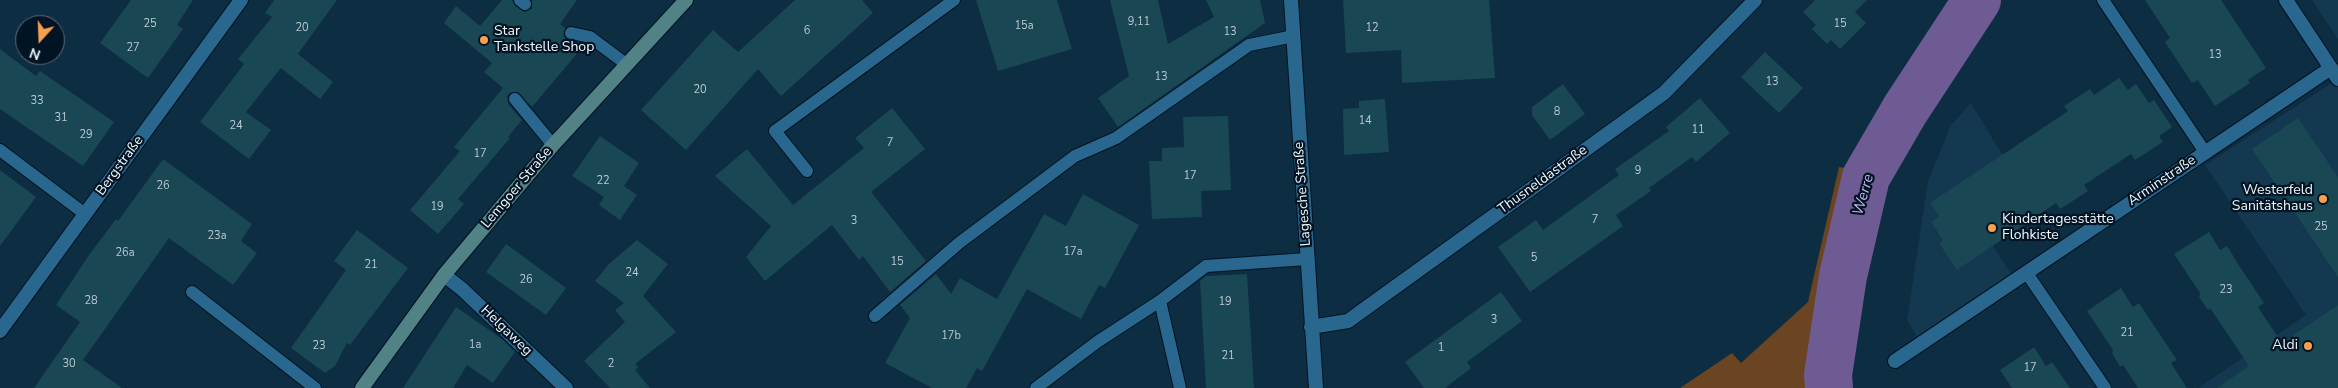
<!DOCTYPE html>
<html>
<head>
<meta charset="utf-8">
<style>
	body { margin:0 }
	#map { position:relative; width:2338px; height:388px; overflow:hidden; background:#0c2d42; font-family:"Nunito Sans",sans-serif }
	canvas { display:block }
	.north { position:absolute; left:15px; top:15px; width:50px; height:50px; box-sizing:border-box; background:#001424; border:1px solid #606e7a; border-radius:50%; rotate:200deg; font-size:14px; font-weight:700; line-height:20px; text-align:center; color:#f0f6fb }
	.north::after { content:''; display:block; margin:auto; width:18px; height:22px; background:#f99f4d; clip-path:polygon(50% 0,100% 100%,50% 72%,0 100%) }
</style>
</head>
<body>
<div id="map">
<canvas width="2338" height="388"></canvas>
<div class="north">N</div>
</div>
<script>
const c = document.querySelector('canvas').getContext('2d');
c.lineJoin = 'round';
function fillPath(path, color) { c.fillStyle = color; c.fill(path, 'evenodd'); }
const poly = rows => new Path2D(rows.map(r => 'M' + r).join(''));
function stroke(path, color, width, dash) { c.strokeStyle = color; c.lineWidth = width; c.lineCap = dash ? 'butt' : 'round'; c.setLineDash(dash || []); c.stroke(path); }
function drawText(font, color, halo, rows, align = 'center') {
  c.font = font + ' "Nunito Sans",sans-serif'; c.lineWidth = 4.5; c.setLineDash([]); c.textBaseline = 'middle'; c.strokeStyle = halo; c.fillStyle = color; for (const [text, x, y, turn = 0] of rows) {
    c.save(); c.translate(x, y); c.rotate((+turn || 0) * Math.PI / 180); c.textAlign = isNaN(turn) ? turn : align; if (halo) c.strokeText(text, 0, 0); c.fillText(text, 0, 0); c.restore();
  }
}
fillPath(poly([
	[2312,0,2338,0,2338,39],
	[2338,79,2338,388,2198,388,2306,315,2205,165],
	[1971,103,2039,215,1993,246,2012,275,1918,338,1907,320,1928,181,1951,125]
]), '#133850');
fillPath(poly([
	[1839,167,1852,169,1814,375,1815,388,1680,388,1732,353,1741,363,1808,302]
]), '#6b4422');
stroke(poly([
	[1829,388,1828,375,1843,276,1866,177,1905,110,1977,0]
]), '#6f5b93', 48);
fillPath(poly([
	[131,0,193,0,177,25,183,29,148,78,100,43],
	[274,0,337,0,298,54,333,82,320,99,281,68,246,112,271,130,249,159,200,122,244,64,238,59,272,17,265,13],
	[502,0,512,0,515,6,524,12,532,9,532,0,577,0,560,24,565,28,563,35,566,39,585,44,532,107,518,92,509,93,507,97,508,104,522,120,508,137,510,138,458,199,464,204,438,234,410,210,460,151,454,147,503,88,484,72,492,63,444,23,456,6,480,26],
	[795,0,862,0,873,13,781,96,758,69,686,150,641,110,713,30,738,52],
	[976,0,1057,0,1072,49,998,71],
	[1110,0,1158,0,1168,44,1214,17,1206,0,1260,0,1265,23,1118,127,1098,98,1129,76],
	[1343,0,1489,0,1495,78,1402,83,1401,50,1346,53],
	[1815,0,1867,0,1855,12,1866,23,1840,49,1831,40,1827,44,1812,29,1816,25,1803,12],
	[2145,0,2221,0,2266,68,2248,80,2250,83,2215,106,2198,80,2192,83,2165,42,2170,38],
	[0,49,36,76,40,71,114,122,83,166,0,109],
	[1765,52,1803,88,1779,113,1741,77],
	[2119,78,2128,90,2136,84,2149,103,2154,100,2172,127,2159,136,2163,142,2135,160,2131,154,2084,185,2088,191,2060,209,2056,203,1957,270,1939,243,1943,240,1931,222,1939,216,1930,203,2068,111,2064,106,2090,89,2094,95],
	[1563,84,1585,114,1550,140,1532,115,1532,107],
	[1700,98,1730,133,1696,162,1692,157,1649,188,1651,191,1616,215,1623,226,1530,292,1498,247,1536,220,1543,230,1619,175,1615,169,1669,131,1666,127],
	[1385,99,1389,152,1344,155,1343,109,1359,108,1359,101],
	[892,108,925,149,871,192,926,261,890,292,863,256,859,260,832,225,765,281,746,257,771,226,715,176,747,149,793,205,864,148,855,138],
	[1228,116,1231,190,1201,191,1202,217,1152,219,1149,161,1162,161,1162,148,1184,147,1183,117],
	[2298,118,2338,177,2338,277,2252,149],
	[600,136,639,163,624,186,637,195,620,220,599,205,604,197,572,176],
	[163,159,252,224,241,241,257,253,233,285,169,238,83,360,122,388,34,388,80,322,56,305,89,255,116,219,118,221],
	[0,170,36,197,0,246],
	[1083,194,1139,225,1105,288,1099,285,1081,319,1027,289,982,371,977,368,966,388,932,388,885,363,910,318,900,305,936,274,951,294,960,278,997,299,1044,214,1066,226],
	[357,230,408,268,350,345,347,343,335,366,325,373,291,348,346,270,334,261],
	[2209,232,2220,250,2227,246,2240,267,2264,303,2258,307,2282,343,2338,305,2338,388,2217,388,2249,366,2210,308,2208,310,2199,297,2200,293,2174,254],
	[637,240,668,264,643,296,676,332,635,364,638,367,635,370,650,388,610,388,584,361,625,322,615,310,624,303,595,281,609,264],
	[506,244,566,288,546,315,486,272],
	[1247,274,1254,388,1206,388,1200,281,1206,276],
	[2121,288,2133,307,2139,303,2177,360,2171,363,2187,388,2138,388,2123,365,2120,367,2112,353,2113,350,2087,311],
	[1501,292,1522,321,1467,362,1471,368,1445,388,1424,388,1405,362],
	[456,307,502,339,515,352,493,383,467,365,453,388,403,388],
	[2034,347,2046,366,2052,362,2070,388,2012,388,2000,370]
]), '#1a4754');
const service = poly([
	[520,0,525,4],
	[2103,0,2205,152],
	[571,33,590,37,626,64],
	[515,99,553,145],
	[0,150,85,214],
	[807,171,775,131,954,0],
	[2026,272,2105,388],
	[192,292,315,388],
	[1160,301,1180,388],
	[875,316,959,243,1075,156,1116,138,1249,45,1294,36],
	[1036,388,1097,342,1160,301,1206,266,1307,259]
]);
const minor = poly([
	[2286,0,2338,79],
	[444,275,462,289,566,388],
	[1311,327,1348,321,1664,93,1755,0],
	[0,331,241,0],
	[1895,361,2331,68]
]);
const tertiary = poly([
	[1291,0,1316,388]
]);
const secondary = poly([
	[362,388,444,275,553,145,686,0]
]);
stroke(service, '#031421', 14);
stroke(minor, '#031421', 16);
stroke(tertiary, '#031421', 16);
stroke(secondary, '#031421', 16);
stroke(service, '#29678e', 12);
stroke(minor, '#29678e', 14);
stroke(tertiary, '#29678e', 14);
stroke(secondary, '#518285', 14);
for (const [x, y, r, color] of [
	[484,40,5,"#f99f4d"],
	[2323,199,5,"#f99f4d"],
	[1992,228,5,"#f99f4d"],
	[2308,346,5,"#f99f4d"]
]) { const dot = new Path2D(); dot.arc(x, y, r, 0, 2 * Math.PI); c.fillStyle = color; c.fill(dot); stroke(dot, '#001424', 2); }
drawText('11px', '#bacad1', null, [
	["9,11",1139,22],
	["25",150,24],
	["15",1840,24],
	["15a",1024,26],
	["20",302,28],
	["12",1372,28],
	["6",807,31],
	["13",1230,32],
	["27",133,48],
	["13",2215,55],
	["13",1161,77],
	["13",1772,82],
	["20",700,90],
	["33",37,101],
	["8",1557,112],
	["31",61,118],
	["14",1365,121],
	["24",236,126],
	["11",1698,130],
	["29",86,135],
	["7",890,143],
	["17",480,154],
	["9",1638,171],
	["17",1190,176],
	["22",603,181],
	["26",163,186],
	["19",437,207],
	["7",1595,220],
	["3",854,221],
	["25",2321,227],
	["23a",217,236],
	["17a",1073,252],
	["26a",125,253],
	["5",1534,258],
	["15",897,262],
	["21",371,265],
	["24",632,273],
	["26",526,280],
	["23",2226,290],
	["28",91,301],
	["19",1225,302],
	["3",1494,320],
	["21",2127,333],
	["17b",951,336],
	["1a",475,345],
	["23",319,346],
	["1",1441,348],
	["21",1228,356],
	["30",69,364],
	["2",611,364],
	["17",2030,368]
]);
drawText('14px', '#f0f6fb', '#001424', [
	["Star",494,32],
	["Tankstelle Shop",494,48],
	["Westerfeld",2313,191,"right"],
	["Sanitätshaus",2313,207,"right"],
	["Kindertagesstätte",2002,220],
	["Flohkiste",2002,236],
	["Aldi",2298,346,"right"]
], 'left');
drawText('14px', '#f0f6fb', '#001424', [
	["Bergstraße",120,166,-54],
	["Thusneldastraße",1543,180,-36],
	["Arminstraße",2162,181,-34],
	["Lemgoer Straße",517,188,-50],
	["Lagesche Straße",1303,194,-94],
	["Helgaweg",506,331,44]
]);
drawText('italic 15px', '#c7b0f3', '#001424', [
	["Werre",1864,195,-74]
]);
</script>
</body>
</html>
